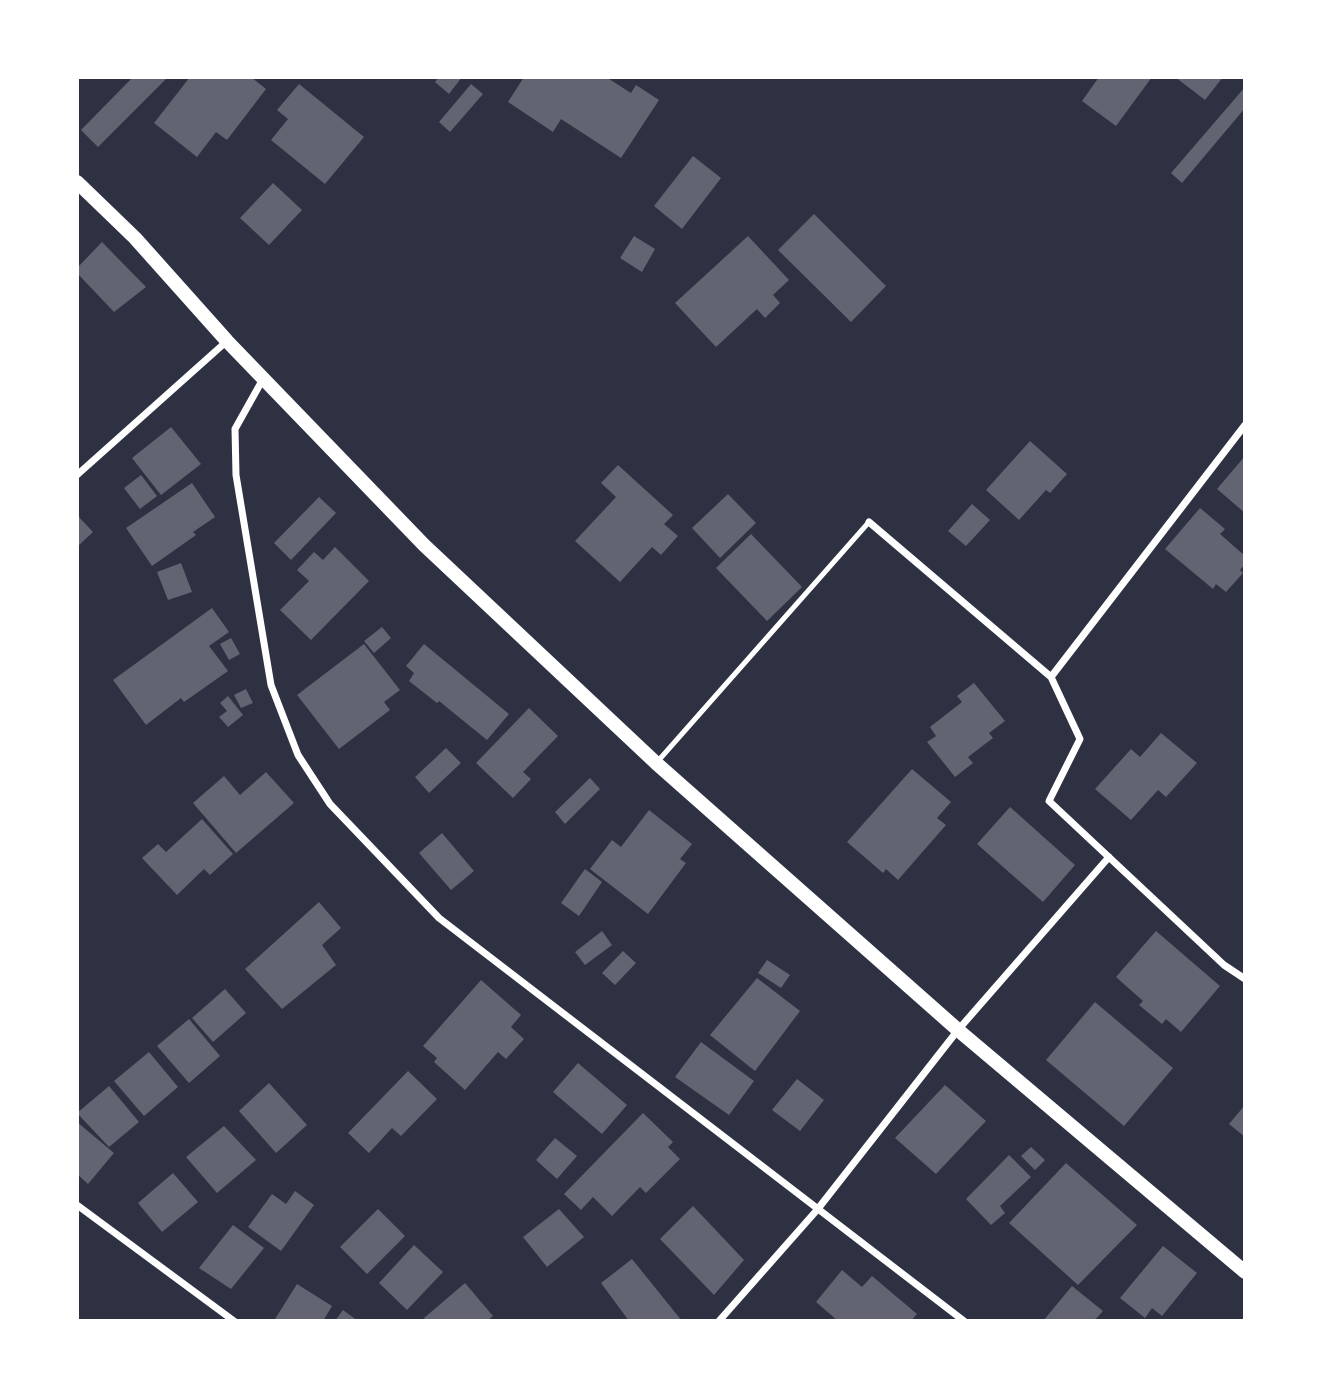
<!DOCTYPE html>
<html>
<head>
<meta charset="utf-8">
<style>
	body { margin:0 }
	#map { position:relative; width:1322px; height:1398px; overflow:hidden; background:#2d3142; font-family:Manrope,sans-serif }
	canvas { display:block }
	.frame { position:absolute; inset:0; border:79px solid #fff; pointer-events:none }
</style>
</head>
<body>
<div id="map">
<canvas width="1322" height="1398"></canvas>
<div class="frame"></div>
</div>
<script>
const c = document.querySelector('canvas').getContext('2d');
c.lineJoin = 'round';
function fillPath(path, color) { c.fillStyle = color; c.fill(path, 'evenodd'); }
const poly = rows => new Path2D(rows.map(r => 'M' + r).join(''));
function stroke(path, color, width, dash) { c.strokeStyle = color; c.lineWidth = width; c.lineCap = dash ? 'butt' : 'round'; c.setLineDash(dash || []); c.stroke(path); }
fillPath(poly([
	[133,77,168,77,98,147,81,130],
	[190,77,251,77,266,89,227,140,216,132,197,157,154,123],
	[439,77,462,77,449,94,435,82],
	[524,77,606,77,631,93,636,85,659,100,621,158,561,119,553,132,508,102],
	[1099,77,1152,77,1116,126,1082,101],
	[1175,77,1223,77,1205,100],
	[299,84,364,137,325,184,271,140,288,119,277,110],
	[471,84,483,94,450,132,439,122],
	[1245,87,1245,108,1182,183,1171,173],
	[693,156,721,178,682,229,654,206],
	[273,183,302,210,269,245,240,218],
	[814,214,886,286,851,322,778,250],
	[634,236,655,249,642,272,620,258],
	[748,236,789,280,773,295,780,303,765,318,757,309,716,347,675,303],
	[102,242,146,287,114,312,77,273,77,268],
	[171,427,201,464,161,495,132,458],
	[1030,441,1067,474,1050,493,1046,490,1019,520,986,490],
	[1245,456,1245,513,1217,489],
	[618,465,673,515,664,524,678,536,661,555,652,547,620,582,575,541,616,497,601,483],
	[141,475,157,496,140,509,124,488],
	[192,483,215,517,193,532,196,535,152,566,126,528],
	[728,494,756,523,720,558,692,528],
	[319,497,336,513,291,560,274,543],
	[972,504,990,520,966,546,948,531],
	[1200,508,1225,529,1220,534,1245,556,1245,564,1240,570,1243,573,1226,592,1216,584,1213,589,1165,549],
	[77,515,93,532,77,547],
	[751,534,802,587,767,621,716,568],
	[335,547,369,581,311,640,280,610,309,581,297,570,314,552,323,560],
	[181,563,192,592,168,600,157,572],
	[212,608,229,632,209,646,228,671,184,702,181,698,146,725,113,680],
	[382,627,391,638,374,653,364,641],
	[231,638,240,654,229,660,220,644],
	[364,644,400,690,384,702,390,710,339,749,297,695],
	[424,644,509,714,487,740,439,701,437,703,409,681,414,673,406,666],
	[974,683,1005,721,989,733,993,738,968,757,973,763,955,777,927,742,936,736,930,727,962,702,957,696],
	[246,689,253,703,241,708,234,695],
	[228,696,243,715,228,727,219,717,227,711,220,703],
	[529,708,558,736,523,772,531,779,513,798,476,763],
	[1161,733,1197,763,1166,797,1158,790,1131,820,1095,789,1131,749,1140,757],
	[446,748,461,763,429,793,415,777],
	[912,769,951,802,937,818,946,825,898,880,886,869,883,873,847,842],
	[266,772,294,803,236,853,193,803,224,776,240,795],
	[590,778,600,789,565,824,555,812],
	[1010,807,1075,865,1043,902,977,844],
	[649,810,692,844,680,859,686,863,648,914,590,869,612,840,621,847],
	[202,819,233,854,210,875,204,869,177,895,142,858,158,844,166,852],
	[442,833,474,871,451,890,419,853],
	[585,869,602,882,579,916,561,903],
	[319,902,341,928,322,945,336,965,282,1009,245,969],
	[602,931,612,945,585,965,575,952],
	[1156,931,1220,986,1181,1032,1166,1019,1162,1024,1139,1005,1143,1001,1116,977],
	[623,951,636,963,615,985,602,973],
	[767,960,790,975,781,988,758,973],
	[757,978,800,1011,755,1071,710,1035],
	[481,980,521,1015,511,1027,524,1039,506,1059,498,1052,465,1090,434,1062,437,1058,423,1046],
	[225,989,246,1013,213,1042,192,1018],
	[1095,1002,1173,1068,1124,1126,1046,1060],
	[189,1019,220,1056,189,1083,157,1046],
	[701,1042,754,1081,729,1115,675,1077],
	[149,1052,178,1087,144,1116,114,1081],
	[578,1063,627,1105,602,1134,553,1092],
	[408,1071,437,1099,401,1136,392,1128,369,1153,348,1133],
	[797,1079,824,1100,800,1131,772,1110],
	[269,1083,307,1125,276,1153,239,1111],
	[945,1085,986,1121,936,1174,895,1138],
	[109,1086,139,1122,109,1147,77,1113],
	[1245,1105,1245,1137,1229,1124],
	[643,1113,673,1142,668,1147,680,1159,646,1193,640,1187,612,1216,593,1197,581,1210,564,1194],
	[77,1122,114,1153,88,1184,77,1174],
	[224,1126,256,1160,217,1193,186,1157],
	[555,1138,577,1156,557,1179,536,1160],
	[1031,1147,1045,1160,1035,1170,1021,1156],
	[1009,1155,1031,1177,1000,1206,1005,1213,991,1225,966,1199],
	[1066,1163,1137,1225,1078,1285,1009,1223],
	[173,1173,198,1202,162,1232,138,1203],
	[295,1191,314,1205,281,1251,248,1227,272,1194,286,1204],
	[693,1206,744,1260,714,1295,660,1239],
	[378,1209,405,1236,367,1274,340,1247],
	[559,1209,584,1237,547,1267,523,1237],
	[233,1225,264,1248,231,1289,199,1268],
	[414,1245,443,1272,407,1310,379,1283],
	[1163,1246,1197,1273,1162,1316,1152,1308,1145,1318,1120,1298],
	[632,1259,682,1321,629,1321,601,1283],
	[842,1270,862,1287,872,1276,917,1314,911,1321,838,1321,816,1302],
	[465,1283,493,1316,487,1321,427,1321,424,1318],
	[297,1284,332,1306,323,1321,279,1321,275,1319],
	[1072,1286,1103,1311,1094,1321,1043,1321],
	[343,1310,358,1321,335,1321]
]), '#626471');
stroke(poly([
	[658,761,869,522]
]), '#fff', 5);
stroke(poly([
	[263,379,235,429,236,475,271,685,298,755,330,804,439,918,964,1321],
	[77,475,227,341],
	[869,522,1051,677,1080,739,1049,801,1224,965,1245,979],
	[1051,677,1245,425],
	[77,1205,234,1321],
	[719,1321,817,1210,958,1030,1109,857]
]), '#fff', 7);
stroke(poly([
	[77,182,135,238,227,341,424,545,656,763,958,1030,1245,1272]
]), '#fff', 14);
</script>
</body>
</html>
